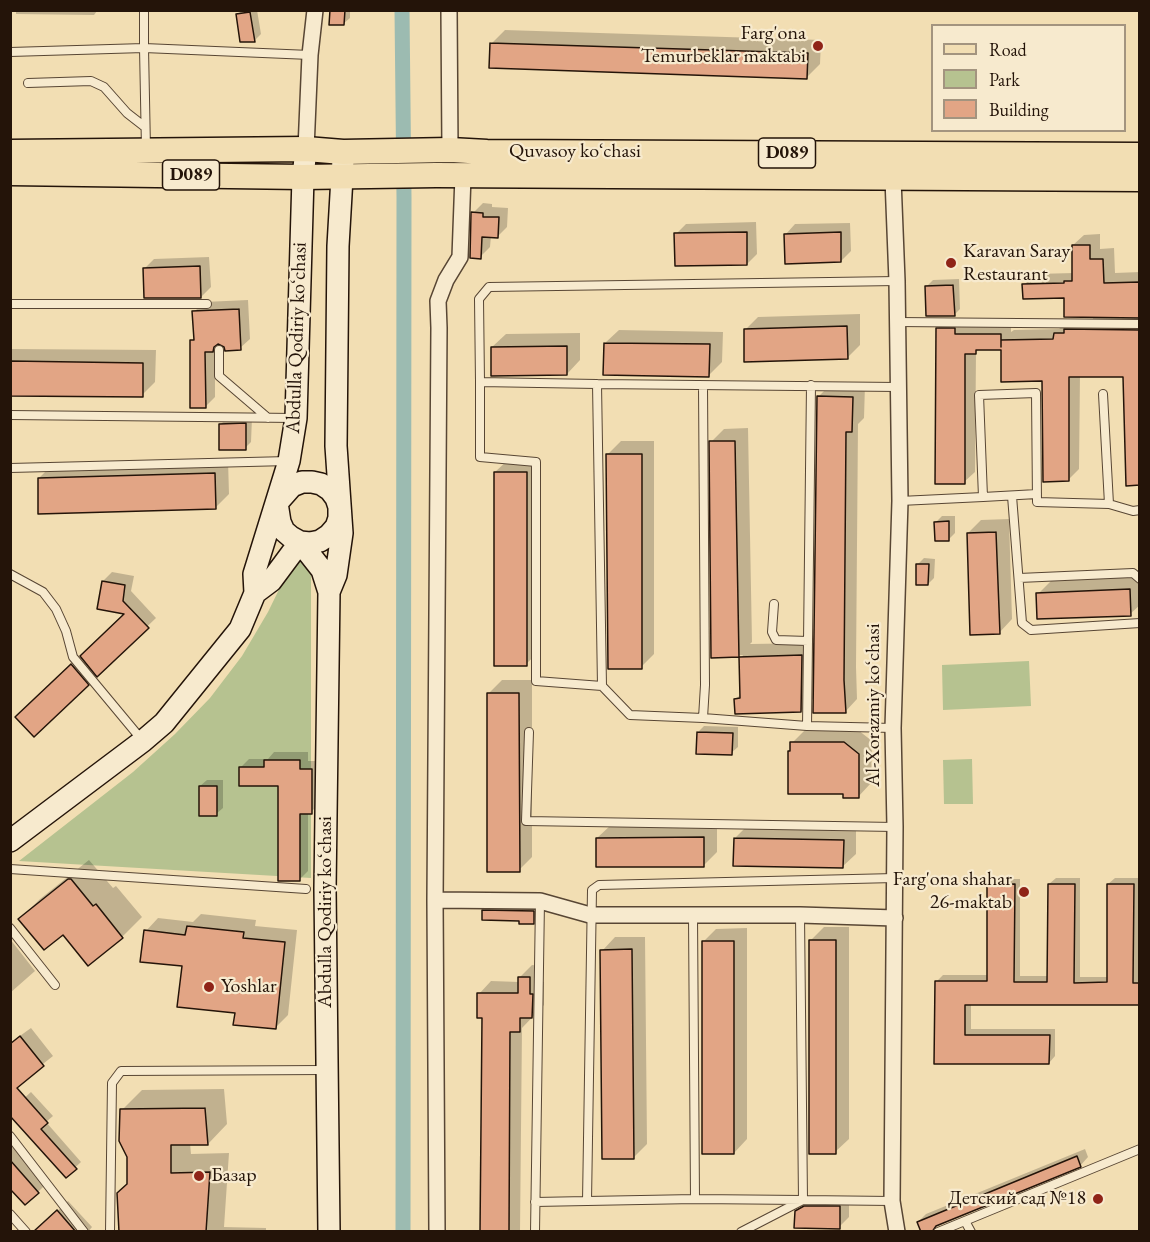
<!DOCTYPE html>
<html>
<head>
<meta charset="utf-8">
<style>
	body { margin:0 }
	#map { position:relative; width:1150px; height:1242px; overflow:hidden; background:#f2deb3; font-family:"EB Garamond",serif }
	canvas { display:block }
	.frame { position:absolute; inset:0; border:12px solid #241409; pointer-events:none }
	.legend { position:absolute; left:931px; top:24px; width:195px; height:108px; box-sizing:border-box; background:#f7eace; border:2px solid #a3947f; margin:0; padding:8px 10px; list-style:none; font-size:18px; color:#241409 }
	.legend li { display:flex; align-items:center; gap:12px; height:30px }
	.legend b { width:30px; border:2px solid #a3947f }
</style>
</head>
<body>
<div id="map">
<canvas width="1150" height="1242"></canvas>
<div class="frame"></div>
<ul class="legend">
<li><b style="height:8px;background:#f2deb3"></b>Road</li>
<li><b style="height:16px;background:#b6c290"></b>Park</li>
<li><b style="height:16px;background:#e2a585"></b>Building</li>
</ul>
</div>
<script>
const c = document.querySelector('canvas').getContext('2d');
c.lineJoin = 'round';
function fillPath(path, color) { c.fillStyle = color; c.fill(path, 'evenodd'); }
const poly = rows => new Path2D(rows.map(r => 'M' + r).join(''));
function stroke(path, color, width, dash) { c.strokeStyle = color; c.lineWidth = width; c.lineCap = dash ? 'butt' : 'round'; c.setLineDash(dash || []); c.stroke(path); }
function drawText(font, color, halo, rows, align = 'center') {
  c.font = font + ' "EB Garamond",serif'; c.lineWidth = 4.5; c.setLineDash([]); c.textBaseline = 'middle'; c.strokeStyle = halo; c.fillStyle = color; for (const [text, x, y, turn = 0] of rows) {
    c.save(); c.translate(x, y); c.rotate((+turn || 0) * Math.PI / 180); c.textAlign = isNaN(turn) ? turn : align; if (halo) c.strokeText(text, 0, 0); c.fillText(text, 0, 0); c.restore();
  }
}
fillPath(poly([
	[298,558,303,558,311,569,311,878,19,861,133,772,175,734,210,698,242,656,268,612,291,565],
	[1029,661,1031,706,943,710,942,665],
	[972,759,973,804,944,804,943,760]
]), '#b6c290');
fillPath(poly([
	[16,10,116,10,114,12,97,11,94,15,16,14],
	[242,10,257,10,261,34,255,40,237,15],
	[332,10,350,10,350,18,343,24],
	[505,30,821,40,820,64,807,77,492,43],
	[483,203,492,204,492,207,508,208,507,227,497,237,491,236,490,247,480,257,473,213],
	[756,222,757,254,747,264,676,234,686,224],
	[850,223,851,251,841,261,786,234,795,224],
	[1100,234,1100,249,1114,248,1115,273,1140,272,1140,484,1124,375,1080,375,1079,469,1068,480,1043,380,1003,349,979,349,976,352,975,472,964,482,937,329,948,318,965,318,965,324,1011,324,1011,332,1014,330,1059,329,1066,323,1073,323,1077,319,1093,319,1093,316,1065,296,1024,285,1035,274,1074,273,1073,245,1084,235],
	[209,257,211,287,201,297,144,269,154,259],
	[959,279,960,309,954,315,927,286,933,280],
	[248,300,250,339,240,348,220,343,215,348,215,397,205,407,192,341,195,337,194,312,204,302],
	[860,314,860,345,847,358,745,330,758,317],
	[619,330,723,332,722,362,709,375,605,343],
	[580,333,580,360,567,374,492,347,506,334],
	[10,349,156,350,155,382,142,395,10,394],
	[831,384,865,385,864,418,858,424,856,667,857,699,845,712,815,697,801,711,736,699,741,694,741,658,743,655,712,656,711,442,724,429,748,428,752,642,750,644,815,643,818,397],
	[227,418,252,418,251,442,245,448,221,424],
	[621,441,654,441,654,654,641,667,607,455],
	[509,459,539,459,540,651,526,664,495,472],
	[228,460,229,494,215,508,39,478,52,465],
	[942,516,955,516,955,533,949,539,936,522],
	[1009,519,1012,619,999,633,968,533,981,520],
	[924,558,935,559,934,578,928,584,917,565],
	[1140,570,1140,605,1130,614,1038,594,1058,574],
	[112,572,134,576,131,591,156,618,34,735,27,708,127,613,103,581],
	[502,680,532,680,532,857,519,870,488,694],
	[704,726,738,727,738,747,731,753,698,732],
	[805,730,858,730,872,741,871,783,858,797,845,792,789,751,792,749,792,743],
	[274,752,308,752,308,761,320,761,320,803,311,812,308,812,308,871,300,879,279,785,240,768,249,759,268,759],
	[207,780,223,780,223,808,216,814,200,786],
	[717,824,717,852,704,865,597,838,611,825],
	[748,825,856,827,856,854,842,867,735,838],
	[89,860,113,888,116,886,142,917,122,937,63,933,20,919,40,899],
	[1056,878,1080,878,1080,977,1108,977,1108,884,1115,878,1139,878,1140,1004,971,1004,971,1029,1055,1029,1055,1056,1049,1063,936,1063,936,982,943,975,988,975,989,885,995,879,1020,879,1020,976,1049,976,1049,884],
	[490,904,540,905,539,916,533,922,484,911],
	[201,914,256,920,255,926,297,930,288,1015,275,1028,236,1012,146,931,158,918,193,922],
	[824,927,849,927,849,1139,835,1152,810,941],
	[747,928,747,1139,734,1153,703,942,716,929],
	[615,937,645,937,647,1144,634,1157,602,951],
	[10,939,35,971,10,993],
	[532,965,542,966,541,982,544,982,544,1005,522,1028,520,1232,482,1232,483,1016,479,994,491,981,519,982,519,978],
	[31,1028,53,1056,10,1090,10,1043],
	[224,1089,227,1124,208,1144,190,1143,191,1154,229,1153,224,1227,266,1228,266,1232,121,1232,129,1183,129,1156,122,1110,142,1090],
	[31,1092,53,1116,46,1122,81,1162,66,1176,10,1111],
	[10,1139,47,1183,38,1192,10,1186],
	[1085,1149,1088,1157,1080,1166,938,1224,931,1231,918,1222,926,1214],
	[849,1197,849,1217,839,1227,796,1212,806,1202],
	[68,1201,92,1227,88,1232,35,1232]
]), '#0003');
stroke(poly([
	[402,10,404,197,403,1232]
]), '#9cbbb1', 15);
const building = poly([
	[330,10,345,10,344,25,329,25,330,10],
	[250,12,255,42,240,42,236,14,250,12],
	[490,43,808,53,807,79,489,68,490,43],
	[471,212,483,213,483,217,499,217,498,238,482,237,481,259,470,258,471,212],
	[747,232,747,265,675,266,674,233,747,232],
	[841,232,841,262,785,264,784,234,841,232],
	[1072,245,1090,245,1090,259,1103,259,1104,283,1140,282,1140,318,1064,317,1064,298,1023,299,1022,284,1064,283,1064,281,1072,281,1072,245],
	[200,266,201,298,144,298,143,268,200,266],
	[953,285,955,316,926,316,925,286,953,285],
	[239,309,241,350,225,351,224,347,218,344,214,347,213,352,205,352,206,408,190,408,190,340,194,340,192,311,239,309],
	[847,326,848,359,744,362,744,329,847,326],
	[936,328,955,328,955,334,1001,334,1001,347,1001,340,1053,339,1054,333,1064,333,1064,329,1140,330,1140,485,1126,486,1123,377,1069,377,1069,481,1043,482,1042,381,1001,382,1001,350,976,350,976,354,965,354,965,484,935,484,936,328],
	[604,343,710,344,709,377,603,375,604,343],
	[567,346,567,375,491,376,491,347,567,346],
	[10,361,143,363,143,397,10,396,10,361],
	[817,396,853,397,852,432,846,432,844,680,846,713,813,713,817,396],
	[246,423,246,450,219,450,219,424,246,423],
	[709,441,735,441,739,657,711,658,709,441],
	[606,454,642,454,642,669,608,669,606,454],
	[494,472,527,472,527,666,494,666,494,472],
	[215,473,216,509,38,514,38,478,215,473],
	[949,521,949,541,935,541,934,522,949,521],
	[996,532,1000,634,970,635,967,533,996,532],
	[916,564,929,564,928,585,916,585,916,564],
	[102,581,125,585,123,601,149,628,97,677,80,656,124,614,97,609,102,581],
	[1130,589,1131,616,1037,619,1036,593,1130,589],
	[802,655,801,712,735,714,734,699,740,698,739,657,802,655],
	[71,664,89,685,34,737,15,717,71,664],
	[487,693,519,693,520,872,487,872,487,693],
	[697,732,733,733,732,755,696,754,697,732],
	[790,742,844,742,859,754,859,798,843,798,843,794,788,794,788,751,790,751,790,742],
	[264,760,300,760,300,769,312,769,312,814,300,814,300,881,278,881,278,786,239,786,239,767,264,767,264,760],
	[199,786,217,786,217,816,199,816,199,786],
	[704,837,704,867,596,867,596,838,704,837],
	[734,838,844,840,843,868,733,866,734,838],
	[68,879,71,879,93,906,96,904,123,938,88,966,63,935,44,950,18,919,68,879],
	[1015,884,1014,982,1047,982,1048,884,1075,884,1074,983,1107,982,1107,884,1134,884,1133,983,1140,983,1140,1005,965,1005,965,1035,1050,1035,1049,1064,934,1064,935,981,987,981,987,885,1015,884],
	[482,910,534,911,534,924,519,924,519,921,482,920,482,910],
	[187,926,244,932,243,938,285,942,276,1029,233,1025,235,1013,177,1007,182,966,140,962,144,930,185,935,187,926],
	[809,940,836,940,836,1154,809,1154,809,940],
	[702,941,734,941,734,1154,702,1154,702,941],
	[632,949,634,1159,602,1159,600,950,632,949],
	[518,977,530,977,530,994,533,994,532,1018,520,1018,520,1032,510,1032,509,1232,480,1232,482,1018,477,1018,477,993,518,993,518,977],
	[20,1036,44,1066,17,1088,48,1123,41,1129,77,1169,66,1178,10,1116,10,1044,20,1036],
	[205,1108,208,1145,171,1145,171,1173,210,1172,206,1232,119,1232,117,1193,127,1184,127,1157,119,1141,120,1109,205,1108],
	[1077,1156,1081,1167,936,1226,932,1232,921,1232,917,1222,1077,1156],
	[10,1160,39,1193,25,1205,10,1189,10,1160],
	[804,1206,840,1206,840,1229,794,1228,795,1211,804,1206],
	[57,1210,76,1232,33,1232,57,1210]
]);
fillPath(building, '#e2a585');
stroke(building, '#241409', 1.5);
const lane = poly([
	[144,10,144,48,310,55],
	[10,52,144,48,146,149],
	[28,83,91,81,104,87,127,113,145,127],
	[10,304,207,304],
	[897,322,1140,324],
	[219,350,219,376,268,418],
	[480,382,597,384,602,686,536,681,536,462,480,457,480,382,479,299,489,287,897,281],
	[597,384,898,387],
	[1103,394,1109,504],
	[10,415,295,418],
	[10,468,288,461],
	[1012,496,1022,623,1031,630,1140,623],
	[983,497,1037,494],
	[900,501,983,497,979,395,1036,393,1037,502,1109,504,1133,511,1140,510],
	[10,574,43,592,56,609,66,631,73,657,142,740],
	[1019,578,1133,573,1140,579],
	[774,604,772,632,776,640,808,641],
	[602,686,630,715,703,718,705,685,703,386],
	[703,718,807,726,811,385],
	[807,726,893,728],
	[529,732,526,821,895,827],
	[10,869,306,889],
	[693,916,695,1199,803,1200,800,915],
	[10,928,55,985],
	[10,1136,84,1232],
	[695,1199,587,1201,592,890,599,885,895,878],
	[535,1202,587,1201],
	[10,1214,26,1232],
	[965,1221,971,1232],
	[110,1232,112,1083,121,1071,325,1070],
	[535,1232,540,901],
	[741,1232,803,1200,892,1201],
	[938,1232,1140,1149]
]);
const street = poly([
	[449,10,450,150],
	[306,149,310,55,315,10],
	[893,179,897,281,900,501,893,728,895,827,892,1201,897,1232],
	[435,900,540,901,590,915,800,915,895,918],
	[437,1232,435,900,439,328,438,301,446,280,460,257,463,176]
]);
const secondary = poly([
	[302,482,312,482,321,484,330,490,336,498,339,507,339,518,336,527,329,535,320,541,310,543,300,542,291,537,284,531,280,522,277,503,292,486,302,482],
	[329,592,336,575,342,533,336,446,338,246,343,160],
	[255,593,271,581,300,542,322,570,329,592,325,889,329,1232],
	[10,841,143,741,164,723,240,629,255,593,254,574,289,461,296,418,303,177,306,149]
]);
const primary = poly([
	[10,152,306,149,343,152,450,150,487,152,1140,155],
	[10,173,303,177,436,175,1140,179]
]);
stroke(lane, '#584634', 10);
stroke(street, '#584634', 18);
stroke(secondary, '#241409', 24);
stroke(primary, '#241409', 27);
stroke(lane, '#f7eace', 8);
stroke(street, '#f7eace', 15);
stroke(secondary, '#f7eace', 21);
stroke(primary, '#f2deb3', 24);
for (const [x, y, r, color] of [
	[818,46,6,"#8f2418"],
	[951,263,6,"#8f2418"],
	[1024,892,6,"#8f2418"],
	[209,987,6,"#8f2418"],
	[199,1176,6,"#8f2418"],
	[1098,1199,6,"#8f2418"]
]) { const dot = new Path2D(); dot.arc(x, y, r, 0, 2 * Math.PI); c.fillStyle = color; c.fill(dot); stroke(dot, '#f7eace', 2); }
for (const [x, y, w] of [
	[787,153,57],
	[191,175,57]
]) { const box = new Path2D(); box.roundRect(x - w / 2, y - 15, w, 30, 4.5); c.fillStyle = '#f7eace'; c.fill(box); stroke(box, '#241409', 1.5); }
drawText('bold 18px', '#241409', null, [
	["D089",787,153],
	["D089",191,175]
]);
drawText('20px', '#241409', '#f7eace', [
	["Farg'ona",806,34],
	["Temurbeklar maktabi",806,57],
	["Karavan Saray",963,252,"left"],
	["Restaurant",963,275,"left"],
	["Farg'ona shahar",1012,880],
	["26-maktab",1012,903],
	["Yoshlar",221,987,"left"],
	["Базар",211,1176,"left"],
	["Детский сад №18",1086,1199]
], 'right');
drawText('20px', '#241409', '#f7eace', [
	["Quvasoy koʻchasi",575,152],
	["Abdulla Qodiriy koʻchasi",297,338,-88],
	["Al-Xorazmiy koʻchasi",874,705,-90],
	["Abdulla Qodiriy koʻchasi",326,912,-90]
]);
</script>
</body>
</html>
